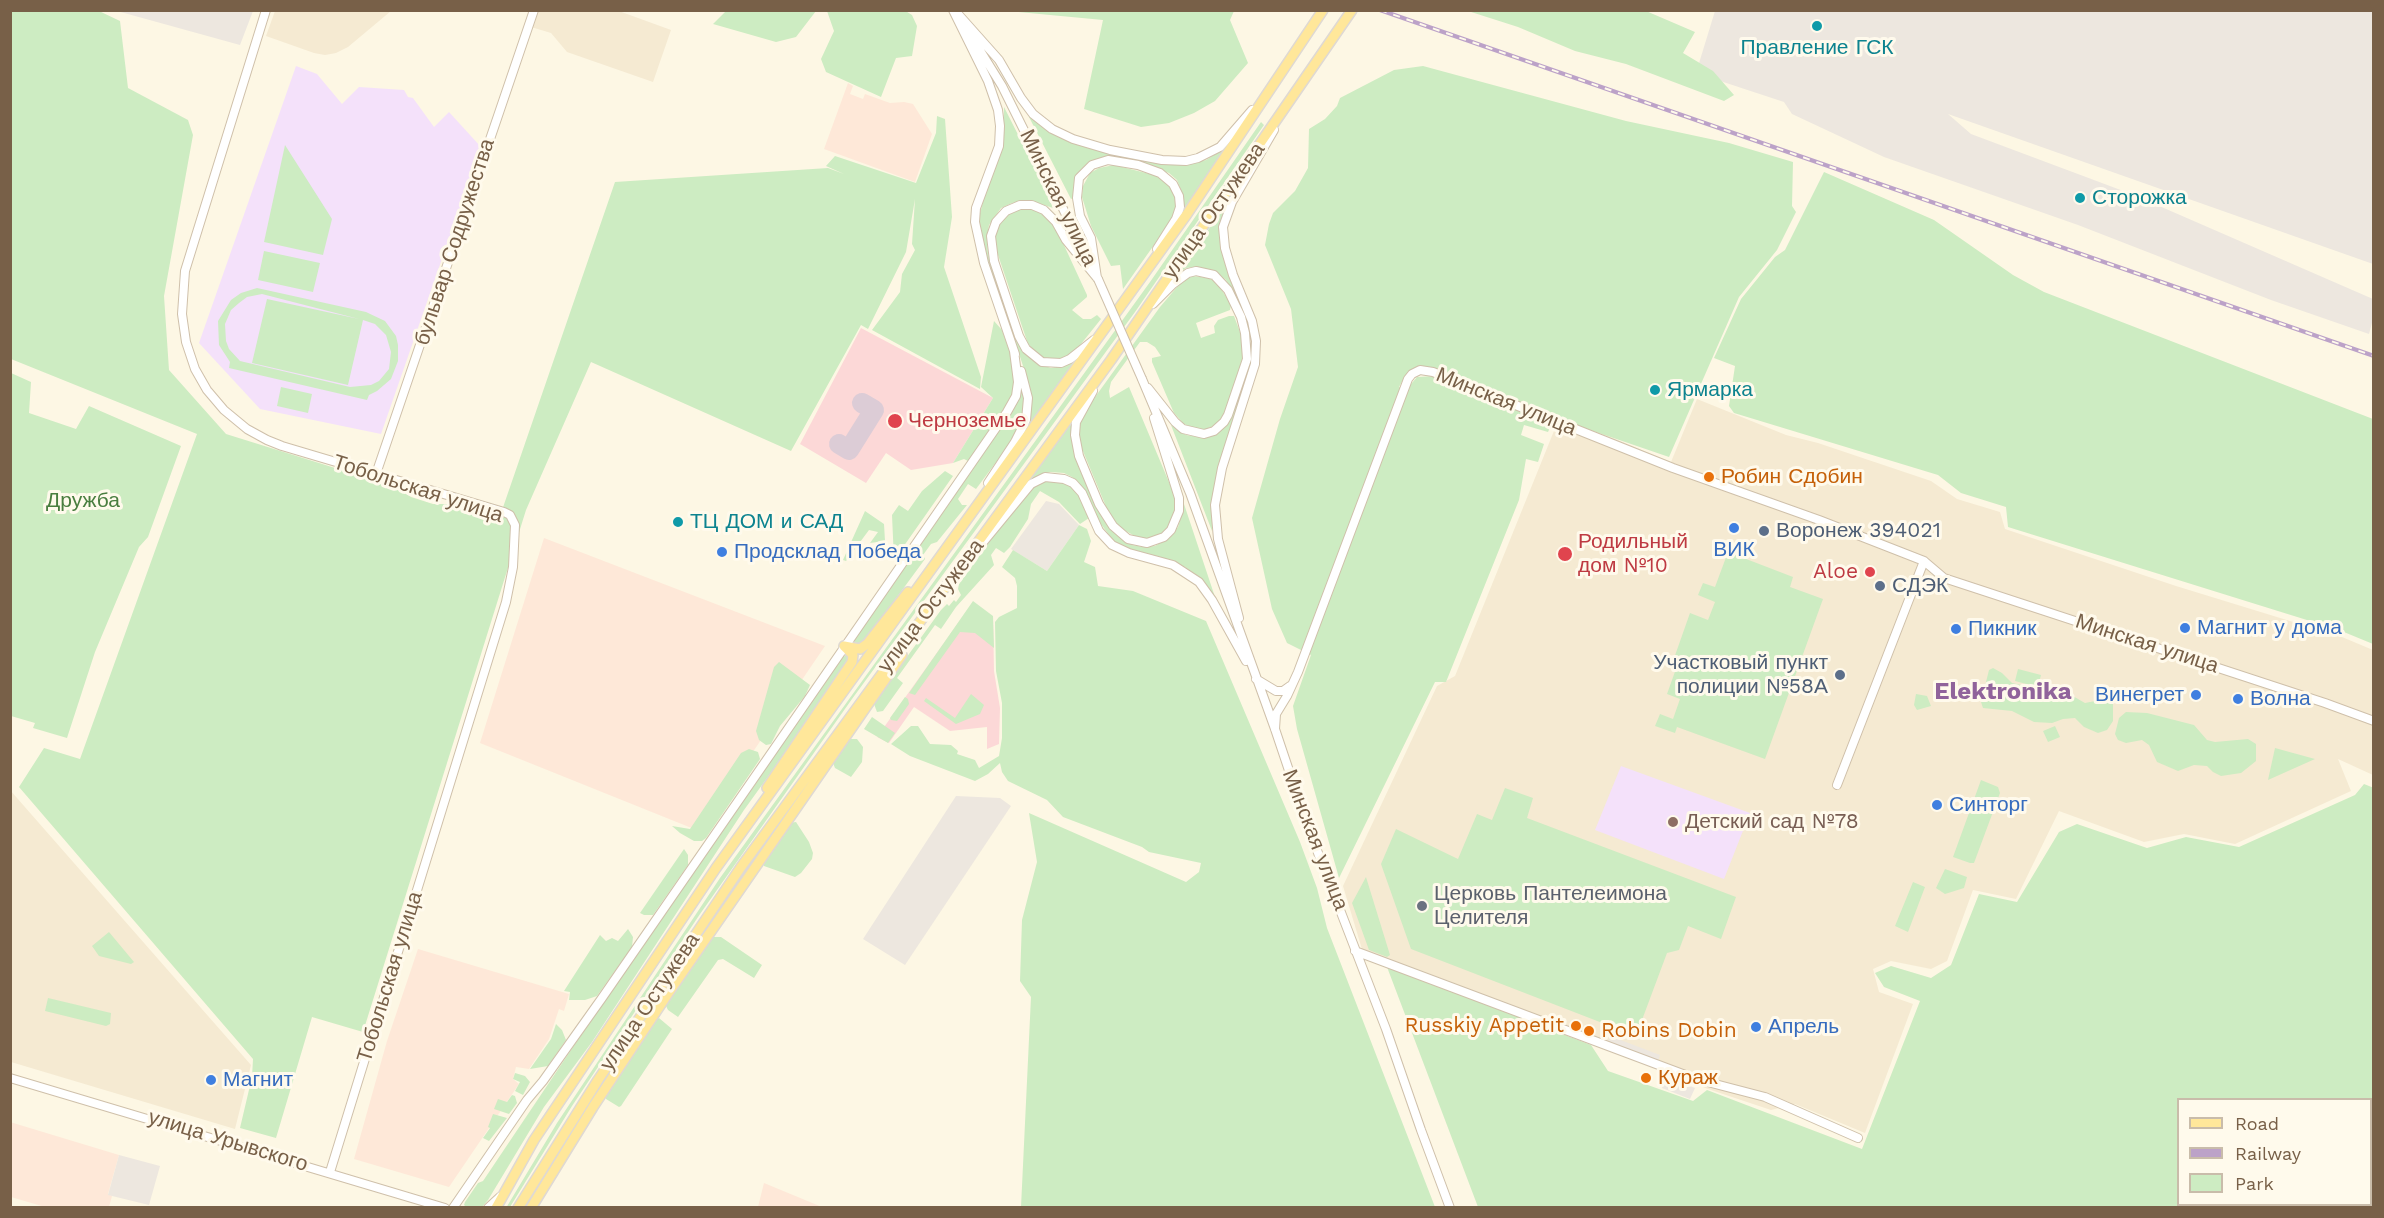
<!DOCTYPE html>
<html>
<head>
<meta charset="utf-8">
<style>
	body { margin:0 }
	#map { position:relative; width:2384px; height:1218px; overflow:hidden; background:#fdf7e4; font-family:"Work Sans",sans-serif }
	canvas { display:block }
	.frame { position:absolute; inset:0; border:12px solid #786048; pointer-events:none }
	.legend { position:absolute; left:2177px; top:1098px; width:195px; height:108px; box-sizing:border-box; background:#fffaec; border:2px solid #c9bcaa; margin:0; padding:8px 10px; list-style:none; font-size:18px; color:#786048 }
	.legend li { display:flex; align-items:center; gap:12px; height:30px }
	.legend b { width:30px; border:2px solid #c9bcaa }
</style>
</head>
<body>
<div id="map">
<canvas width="2384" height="1218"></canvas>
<div class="frame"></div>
<ul class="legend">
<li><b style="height:8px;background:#ffe79a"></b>Road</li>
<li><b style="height:8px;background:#bca2c8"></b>Railway</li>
<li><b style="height:16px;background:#cdecc2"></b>Park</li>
</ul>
</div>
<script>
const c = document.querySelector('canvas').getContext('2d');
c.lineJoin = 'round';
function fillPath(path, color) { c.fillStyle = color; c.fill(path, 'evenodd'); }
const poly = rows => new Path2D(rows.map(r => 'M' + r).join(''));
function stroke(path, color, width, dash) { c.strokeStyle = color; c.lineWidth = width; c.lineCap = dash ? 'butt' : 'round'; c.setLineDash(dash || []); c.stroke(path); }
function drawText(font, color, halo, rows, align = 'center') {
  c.font = font + ' "Work Sans",sans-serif'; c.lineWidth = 6; c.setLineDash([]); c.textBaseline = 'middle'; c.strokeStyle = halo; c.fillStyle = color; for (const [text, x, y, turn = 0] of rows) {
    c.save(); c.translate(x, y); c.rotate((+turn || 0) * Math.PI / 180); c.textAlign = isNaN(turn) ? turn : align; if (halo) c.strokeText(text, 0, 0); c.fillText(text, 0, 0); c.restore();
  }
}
fillPath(poly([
	[616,10,671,30,653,82,567,52,551,33,531,27,537,11],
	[275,11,275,10,391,11,348,47,336,53,325,55,314,53,266,36],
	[1697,399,1786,435,1818,443,1931,481,1957,499,2000,512,2005,529,2176,586,2342,637,2373,650,2373,775,2338,759,2351,791,2235,844,2184,834,2144,842,2059,811,2016,899,1973,890,1947,961,1931,969,1891,961,1873,969,1879,992,1913,1004,1865,1133,1795,1104,1771,1110,1708,1089,1364,956,1343,886,1437,686,1455,676,1560,416,1671,462],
	[10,790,251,1065,235,1129,11,1062]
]), '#f5ead2');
fillPath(poly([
	[848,83,853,86,850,94,863,99,865,94,890,103,904,102,913,104,932,134,915,182,824,149],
	[544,538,825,646,699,831,480,743],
	[418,949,569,994,564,1011,559,1009,549,1039,529,1069,516,1067,513,1079,519,1084,449,1187,354,1159,387,1041],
	[10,1122,119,1155,108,1194,112,1196,109,1207,45,1207,11,1197],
	[764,1183,822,1207,758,1207]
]), '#fee8d8');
fillPath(poly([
	[117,11,253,10,253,11,240,45],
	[1715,11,2373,11,2373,264,1948,114,1971,134,2134,195,2373,299,2373,319,2369,334,2271,300,2078,225,1884,157,1792,114,1784,102,1696,73],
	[1046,501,1059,504,1079,525,1047,571,1011,549],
	[956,796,1000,798,1011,806,905,965,863,939],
	[1610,1036,1660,1055,1657,1064,1607,1044],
	[1666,1077,1695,1088,1690,1099,1662,1088],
	[119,1155,160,1166,149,1205,108,1195]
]), '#ede7df');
fillPath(poly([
	[296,66,317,74,342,104,359,87,404,90,408,97,413,98,434,127,449,112,481,147,381,434,260,409,199,343],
	[1621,766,1750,813,1724,879,1595,830]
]), '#f4e1fa');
fillPath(poly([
	[861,328,993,398,953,463,911,470,886,453,866,483,800,444],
	[973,602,993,617,994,671,1000,708,999,744,987,749,987,727,950,731,914,707,889,743,877,737]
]), '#fcd8d7');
fillPath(poly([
	[727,10,816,10,816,11,796,37,776,42,713,24],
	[10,11,99,11,120,21,128,88,188,120,193,135,164,296,169,370,226,434,396,487,411,497,433,504,449,504,499,519,615,182,828,168,844,174,826,166,835,156,916,183,936,133,937,116,945,119,952,217,944,267,981,377,980,389,872,330,900,292,902,274,915,250,912,244,915,199,906,252,868,329,861,325,791,451,591,362,526,510,363,1032,312,1017,276,1138,240,1128,252,1077,253,1059,19,787,44,748,80,759,197,434,11,359],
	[827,11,904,10,912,15,917,26,912,56,896,58,881,97,826,72,821,59,834,31],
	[1008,11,1234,11,1230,20,1248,63,1215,101,1194,113,1169,123,1141,127,1084,109,1103,20],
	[1468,11,1646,11,1695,32,1683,53,1713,71,1734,95,1724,101,1626,64,1575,51,1518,27],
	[1423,66,1626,121,1729,143,1793,162,1792,206,1796,212,1777,250,1739,297,1669,457,1555,418,1432,370,1418,367,1404,378,1399,387,1406,390,1417,377,1435,376,1553,421,1548,432,1524,425,1521,435,1544,444,1538,462,1526,459,1519,500,1446,682,1435,682,1339,878,1297,729,1293,706,1311,655,1287,643,1272,609,1252,518,1280,419,1298,367,1291,309,1265,245,1269,224,1273,213,1295,191,1308,168,1309,129,1325,119,1337,106,1340,98,1394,70],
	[1004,107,1041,180,1053,208,1029,200,1012,203,1001,208,989,225,987,238,988,254,1016,338,1024,352,1036,363,1051,368,1067,365,1079,357,1028,426,1032,404,1029,384,983,245,978,221,984,198,1003,143],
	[1031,116,1047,130,1075,143,1098,150,1167,164,1187,164,1206,160,1224,149,1232,142,1183,210,1181,190,1177,180,1169,173,1153,167,1105,158,1088,163,1079,172,1075,181,1073,198,1071,199,1029,117],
	[1261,122,1264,125,1135,312,852,699,700,914,572,1106,510,1207,506,1208,557,1123,720,878,1150,282],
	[285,145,332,219,323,255,264,242],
	[1114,165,1158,176,1169,184,1176,196,1176,204,1173,218,1123,289,1120,265,1111,266,1091,226,1082,197,1083,186,1090,173,1099,168],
	[1824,172,1934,220,2013,275,2044,292,2373,419,2373,644,2339,630,2008,527,2006,507,1961,493,1938,475,1734,413,1729,406,1735,366,1714,358,1741,299,1775,257,1785,250],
	[1226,205,1220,226,1254,345,1252,366,1215,484,1212,531,1171,425,1186,435,1200,437,1211,436,1224,428,1233,413,1249,365,1252,342,1245,317,1226,280,1215,271,1195,267,1186,268,1176,275],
	[1031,208,1042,213,1057,230,1087,295,1087,297,1072,310,1083,319,1091,319,1097,315,1101,319,1077,349,1060,360,1050,360,1041,357,1028,344,996,249,995,237,999,223,1015,209],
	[264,251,320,263,313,292,258,280],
	[1193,276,1208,278,1217,282,1231,305,1230,310,1196,323,1201,338,1215,333,1214,326,1218,320,1229,316,1234,316,1243,340,1242,364,1225,414,1216,425,1201,431,1184,424,1174,413,1152,362,1152,358,1161,356,1155,347,1147,342,1140,342,1111,382,1109,391,1110,398,1129,387,1174,494,1175,509,1169,527,1160,535,1151,538,1138,538,1119,527,1107,509,1080,444,1078,430,1085,411,1160,307,1183,280],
	[257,288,366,312,385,321,396,336,398,345,398,361,391,379,377,391,369,395,367,400,229,368,230,362,219,345,218,321,231,300,241,293],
	[262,294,359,319,267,299,252,363,348,385,363,320,375,324,386,335,391,352,389,369,379,381,371,385,350,387,240,361,229,349,226,341,225,324,231,310,239,303,247,297],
	[994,321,1002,330,1014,365,1016,379,1013,394,973,457,968,461,964,459,953,463,993,398,981,387],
	[11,373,31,382,29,413,76,429,89,406,181,446,148,537,139,547,95,652,67,738,33,728,35,723,11,716],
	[281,387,312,394,308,413,277,406],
	[1022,387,1025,401,1024,414,1012,441,976,489,968,484,958,499,962,505,967,505,937,542,931,544,923,555,925,559,864,642,856,644,853,640,1012,412],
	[1073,419,1071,431,1073,446,1097,508,1111,530,1132,545,1143,547,1155,546,1171,536,1178,527,1182,514,1183,501,1215,597,1203,581,1185,567,1116,544,1100,523,1088,495,1072,477,1064,473,1050,472,1029,480],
	[945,471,953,476,894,560,892,515,899,505,908,511,922,491],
	[1050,480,1065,482,1072,486,1079,495,1089,518,1080,524,1059,502,1040,491,1031,504,1028,519,1010,547,1004,553,996,548,991,555,994,565,956,607,941,629,935,625,897,678,903,683,883,711,877,712,874,704,893,676,941,610,947,604,949,606,954,600,956,602,961,595,958,589,959,584,995,534,1024,495,1036,485],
	[865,511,884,524,885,541,870,543,878,532,869,530,846,561,843,560],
	[1079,525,1087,529,1091,541,1084,562,1095,567,1098,586,1133,591,1206,621,1300,842,1317,888,1327,928,1435,1207,1021,1207,1031,997,1020,981,1022,920,1037,862,1029,813,1186,882,1199,872,1201,863,1149,852,1142,847,1063,817,1047,800,1008,781,1002,772,1000,763,988,774,975,781,910,756,891,744,911,726,918,726,930,744,951,745,958,751,957,754,975,760,979,768,999,756,1002,738,1002,703,996,671,995,622,999,617,1017,608,1017,586,1015,578,1002,567,1013,550,1047,571],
	[1728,552,1793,577,1790,587,1823,599,1765,759,1677,727,1675,733,1655,726,1660,714,1673,719,1680,699,1667,694,1677,666,1672,664,1690,613,1708,620,1715,602,1698,595,1703,583,1715,587],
	[973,601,993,616,994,648,975,633,960,632,915,695,909,693],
	[848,655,850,658,816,710,744,810,592,1042,544,1107,488,1200,482,1207,466,1207,464,1205,465,1202,478,1183,483,1181,614,986,842,657],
	[779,662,810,685,805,696,780,726,771,744,766,745,759,740,756,731,774,667],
	[1993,668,2002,673,2012,683,2071,695,2085,703,2105,699,2113,704,2113,721,2107,730,2098,733,2084,727,2075,718,2063,719,2052,723,2034,722,2012,711,1983,708,1981,702,1989,670],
	[2018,669,2041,675,2038,687,2015,681],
	[971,694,984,705,980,714,956,724,924,701,926,698,955,718],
	[1916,694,1927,696,1931,706,1917,710,1914,705],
	[905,697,908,699,909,704,897,721,891,720,890,718],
	[2126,712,2147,713,2194,725,2207,740,2215,742,2248,739,2256,744,2256,761,2241,773,2221,776,2213,772,2207,766,2194,765,2178,771,2157,762,2149,745,2142,740,2126,743,2118,740,2115,734,2119,718],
	[872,717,895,733,888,743,864,729],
	[2055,726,2060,737,2048,742,2043,731],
	[850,739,857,739,863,747,862,762,851,777,835,768,833,763],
	[2275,748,2315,759,2268,780],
	[749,749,758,752,760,759,706,838,702,841,694,841,680,833,672,826,690,829,741,753],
	[1981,780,1998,787,2000,793,1974,863,1970,863,1953,857],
	[2364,784,2374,788,2373,1207,1478,1207,1387,967,1591,1045,1608,1071,1693,1101,1707,1090,1862,1149,1920,1001,1884,987,1875,973,1891,966,1931,978,1951,965,1979,894,2017,902,2059,832,2077,824,2147,848,2186,837,2239,847,2355,795],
	[2178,1100,2370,1100,2370,1204,2178,1204],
	[1505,788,1533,798,1527,818,1736,897,1721,939,1688,926,1679,950,1667,953,1636,1036,1411,949,1381,864,1396,829,1458,859,1477,814,1492,820],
	[796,822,809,842,813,853,812,859,801,873,795,877,764,866,762,860,789,823],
	[684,849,688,855,688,865,653,915,644,915,640,913],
	[1945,869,1967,877,1964,888,1945,894,1936,888],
	[1366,877,1390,955,1387,957,1369,950,1352,903],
	[1913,882,1925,887,1908,932,1895,926],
	[628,929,633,937,632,947,597,996,585,1000,569,1000,570,992,564,991,600,935,606,941,612,938,618,941],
	[109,932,134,962,131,964,99,956,92,946],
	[711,937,721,937,762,965,754,978,723,959,718,960,678,1017,668,1010,665,1004],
	[48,998,111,1013,110,1024,106,1026,45,1011],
	[659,1018,672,1029,621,1106,619,1107,606,1099,605,1095,654,1022],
	[556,1024,562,1030,566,1040,548,1066,530,1069,551,1039],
	[515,1073,525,1076,530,1082,523,1095,515,1091,520,1082,513,1079],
	[512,1095,515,1096,517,1103,509,1114,494,1109,498,1099,507,1102],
	[493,1114,507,1118,489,1141,483,1138,490,1128,488,1127]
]), '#cdecc2');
stroke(poly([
	[839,444,849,450,874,410,862,403]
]), '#dcccd6', 20);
const minor = poly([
	[266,10,185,271,182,314,186,342,195,369,207,390,224,410,247,429,267,440,282,446,504,512,510,515,515,525,513,567,506,602,330,1172],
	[953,10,988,81,998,110,1000,126,999,146,976,208,975,222,984,263,1015,354],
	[958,14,999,60,1021,98,1033,114,1052,129,1073,139,1110,150,1162,160,1186,161,1198,158,1220,147,1252,110],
	[968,31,1002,86,1092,267],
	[1097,278,1091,238,1080,216,1077,198,1079,178,1092,165,1108,160,1138,165,1160,173,1173,184,1179,196,1180,207,1176,219,1157,249],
	[1094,340,1070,359,1061,363,1042,362,1026,349,1019,336,994,261,991,236,996,222,1006,211,1020,205,1032,205,1044,210,1056,222,1066,240,1098,279],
	[1142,379,1190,493,1275,729,1308,827,1386,1029,1421,1130,1450,1208],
	[1148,388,1175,422,1183,429,1204,434,1214,431,1224,422,1228,415,1247,359,1245,333,1241,317,1228,290,1214,275,1196,271,1188,273,1173,284,1153,304],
	[1093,391,1076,422,1075,435,1079,456,1099,504,1113,526,1128,539,1147,543,1164,537,1171,530,1179,511,1179,498,1154,418],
	[376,474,534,10],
	[988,483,1015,442,1026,420,1028,398,1021,371],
	[975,552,1031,484,1045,477,1064,479,1073,483,1082,493,1099,531,1112,545,1129,553,1173,565,1199,582,1212,600,1246,661],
	[1239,618,1218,539,1215,505,1222,468,1255,364,1256,341,1252,321,1233,275,1225,248,1223,227,1232,202,1274,130],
	[1256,679,1276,691,1283,691,1290,686],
	[1275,729,1276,714,1287,696,1298,672,1408,379,1412,374,1420,370,1433,372,1673,468,1819,520,1924,561,1944,578,2325,703,2374,721],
	[1837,785,1924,561],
	[1355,951,1696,1079,1765,1097,1858,1138],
	[10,1078,445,1208],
	[453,1208,527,1100,543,1081,602,998,1007,412,1016,396,1018,382,1014,351],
	[488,1208,500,1197]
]);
const major = poly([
	[844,646,860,649,867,644,908,592],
	[767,788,852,662,853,655,844,646],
	[496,1208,534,1140,716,868,1187,214,1323,10],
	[518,1208,598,1080,741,867,1111,360,1352,10],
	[531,1208,593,1107,669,992,902,655]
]);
stroke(minor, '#cfc0aa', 10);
stroke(major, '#dfd9d3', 12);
stroke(minor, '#fff', 8);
stroke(major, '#ffe79a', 9);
const rail = poly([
	[1380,10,2374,356]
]);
stroke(rail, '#bca2c8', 4.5);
stroke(rail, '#fffaec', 2, [7]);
const minorBridge = poly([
	[1098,279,1142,379]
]);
stroke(minorBridge, '#cfc0aa', 10, []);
stroke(minorBridge, '#fff', 8);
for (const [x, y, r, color] of [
	[1817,26,6,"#0f9aa8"],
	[2080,198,6,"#0f9aa8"],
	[1655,390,6,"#0f9aa8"],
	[895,421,8,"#e0444e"],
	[1709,477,6,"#e8710a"],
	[678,522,6,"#0f9aa8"],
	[1734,528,6,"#3f7fe0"],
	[1764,531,6,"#5c6f8a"],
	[722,552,6,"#3f7fe0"],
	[1565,554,8,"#e0444e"],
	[1870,572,6,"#e0444e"],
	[1880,586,6,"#5c6f8a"],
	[2185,628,6,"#3f7fe0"],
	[1956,629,6,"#3f7fe0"],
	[1840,675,6,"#5c6f8a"],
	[2196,695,6,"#3f7fe0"],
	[2238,699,6,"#3f7fe0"],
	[1937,805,6,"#3f7fe0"],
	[1673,822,6,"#8d6e63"],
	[1422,906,6,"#6b7280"],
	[1576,1026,6,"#e8710a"],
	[1756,1027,6,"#3f7fe0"],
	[1589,1031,6,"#e8710a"],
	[1646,1078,6,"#e8710a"],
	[211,1080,6,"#3f7fe0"]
]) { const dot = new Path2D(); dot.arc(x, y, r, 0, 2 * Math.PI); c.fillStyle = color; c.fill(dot); stroke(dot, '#fffaec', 2); }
drawText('21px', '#0d838f', '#fffaec', [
	["Правление ГСК",1817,48,"center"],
	["Сторожка",2092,198],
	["Ярмарка",1667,390],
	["ТЦ ДОМ и САД",690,522]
], 'left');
drawText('21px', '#786048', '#fffaec', [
	["Минская улица",1058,198,64],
	["улица Остужева",1214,211,-55],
	["бульвар Содружества",455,242,-72],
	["Минская улица",1506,402,22],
	["Тобольская улица",418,489,18],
	["улица Остужева",931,606,-53],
	["Минская улица",2147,644,18],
	["Минская улица",1315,840,69],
	["Тобольская улица",390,977,-73],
	["улица Остужева",650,1002,-56],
	["улица Урывского",228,1141,17]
]);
drawText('21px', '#be3a42', '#fffaec', [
	["Черноземье",908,421],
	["Родильный",1578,542],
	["дом №10",1578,566],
	["Aloe",1858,572,"right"]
], 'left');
drawText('21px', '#c56008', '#fffaec', [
	["Робин Сдобин",1721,477],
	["Russkiy Appetit",1564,1026,"right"],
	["Robins Dobin",1601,1031],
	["Кураж",1658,1078]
], 'left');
drawText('21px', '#4a7e40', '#fffaec', [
	["Дружба",83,501]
]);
drawText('21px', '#4e5e75', '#fffaec', [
	["Воронеж 394021",1776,531],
	["СДЭК",1892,586],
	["Участковый пункт",1828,663,"right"],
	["полиции №58А",1828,687,"right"]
], 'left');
drawText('21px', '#366cbe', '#fffaec', [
	["ВИК",1734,550,"center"],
	["Продсклад Победа",734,552],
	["Магнит у дома",2197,628],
	["Пикник",1968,629],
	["Винегрет",2184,695,"right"],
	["Волна",2250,699],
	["Синторг",1949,805],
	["Апрель",1768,1027],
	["Магнит",223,1080]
], 'left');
drawText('21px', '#785e54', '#fffaec', [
	["Детский сад №78",1685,822]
], 'left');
drawText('21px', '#5b616d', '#fffaec', [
	["Церковь Пантелеимона",1434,894],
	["Целителя",1434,918]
], 'left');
drawText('bold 24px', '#90639b', '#fffaec', [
	["Elektronika",2003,692]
]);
</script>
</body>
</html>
